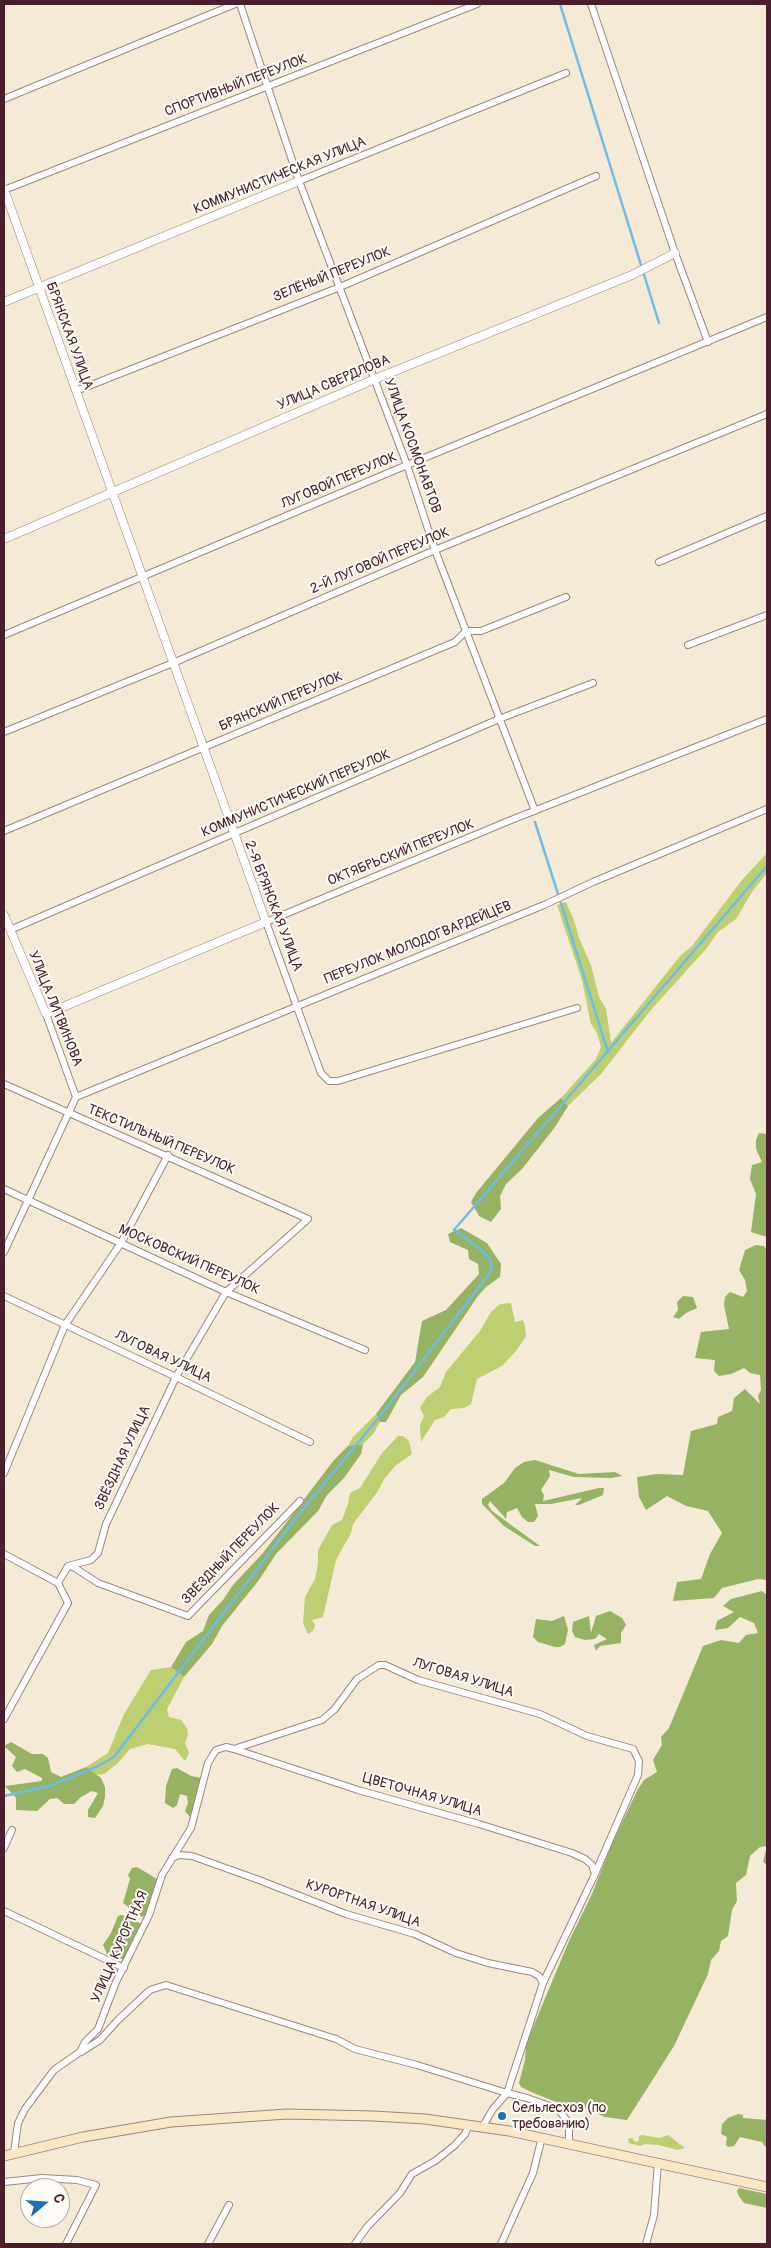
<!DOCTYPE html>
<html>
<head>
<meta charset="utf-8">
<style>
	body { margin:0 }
	#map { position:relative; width:771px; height:2248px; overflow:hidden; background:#f5ead5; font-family:Pangolin,sans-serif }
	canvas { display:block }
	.frame { position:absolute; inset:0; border:5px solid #4a1f2b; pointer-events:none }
	.north { position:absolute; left:20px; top:2178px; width:50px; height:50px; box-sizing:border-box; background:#fdfcf7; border:1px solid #b5a4a5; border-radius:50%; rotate:72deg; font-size:14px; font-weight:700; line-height:20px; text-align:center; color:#4a1f2b }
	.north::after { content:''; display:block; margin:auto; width:18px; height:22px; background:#1f6fb2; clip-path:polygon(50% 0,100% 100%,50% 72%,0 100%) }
</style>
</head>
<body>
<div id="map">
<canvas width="771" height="2248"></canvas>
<div class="frame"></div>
<div class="north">С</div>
</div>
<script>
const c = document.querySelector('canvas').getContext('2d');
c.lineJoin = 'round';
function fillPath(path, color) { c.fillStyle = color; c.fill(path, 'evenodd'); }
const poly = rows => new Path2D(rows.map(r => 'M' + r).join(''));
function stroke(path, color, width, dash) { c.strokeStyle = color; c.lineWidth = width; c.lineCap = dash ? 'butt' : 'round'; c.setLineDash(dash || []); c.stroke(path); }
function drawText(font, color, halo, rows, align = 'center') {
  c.font = font + ' Pangolin,sans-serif'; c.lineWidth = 4; c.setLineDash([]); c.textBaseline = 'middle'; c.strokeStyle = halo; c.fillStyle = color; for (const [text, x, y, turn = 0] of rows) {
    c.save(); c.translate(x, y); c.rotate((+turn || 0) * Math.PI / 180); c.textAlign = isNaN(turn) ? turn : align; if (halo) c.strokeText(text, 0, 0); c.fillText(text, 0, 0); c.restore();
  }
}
fillPath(poly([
	[767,853,767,873,752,892,736,919,718,932,706,949,650,1011,601,1074,568,1106,561,1098,596,1059,601,1047,597,1033,591,1024,582,980,557,905,566,902,574,920,579,938,591,965,599,997,606,1009,611,1043,680,956,692,946,742,880],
	[511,1303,515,1322,523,1320,525,1326,526,1336,517,1350,502,1366,477,1379,471,1404,464,1408,451,1409,444,1417,435,1420,421,1442,420,1425,424,1416,420,1408,427,1397,440,1387,446,1372,480,1331,491,1312,500,1304],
	[376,1414,380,1422,374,1433,363,1444,348,1446,353,1437],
	[398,1436,403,1436,409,1441,412,1454,395,1466,384,1479,378,1491,353,1524,351,1533,336,1560,323,1617,312,1620,315,1625,313,1631,308,1634,303,1623,305,1597,315,1579,318,1564,318,1550,332,1525,342,1520,348,1504,350,1493,360,1488,382,1453],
	[171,1667,184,1677,167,1709,169,1717,181,1720,187,1728,188,1735,185,1743,189,1753,185,1761,175,1749,148,1744,130,1749,117,1764,104,1774,94,1775,86,1767,108,1753,124,1714,151,1670],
	[642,2135,660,2138,668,2135,685,2148,677,2150,659,2145,645,2144,640,2146,629,2143,628,2139,632,2138,635,2142,639,2141,639,2136]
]), '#becf71');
fillPath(poly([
	[561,1098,568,1106,555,1127,522,1169,506,1184,500,1196,501,1209,491,1222,479,1216,471,1202,476,1193,538,1118],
	[759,1133,767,1134,767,1237,751,1232,756,1194,750,1179,752,1165,762,1162,756,1149,756,1140],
	[461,1228,487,1243,501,1264,500,1277,486,1287,478,1296,423,1377,401,1395,386,1422,380,1422,376,1414,415,1362,422,1321,446,1310,479,1274,478,1264,469,1259,468,1250,450,1242,448,1234],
	[756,1245,764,1246,767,1251,767,1580,758,1579,722,1588,714,1598,673,1601,677,1582,701,1579,710,1554,722,1533,708,1511,686,1506,667,1496,646,1510,639,1497,637,1477,657,1474,683,1475,691,1431,717,1424,718,1417,732,1411,734,1398,745,1389,760,1404,758,1396,761,1390,760,1375,750,1373,744,1368,731,1374,719,1376,714,1371,715,1360,695,1358,701,1332,729,1329,724,1305,725,1297,730,1292,743,1297,747,1291,745,1280,739,1270,745,1250],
	[683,1296,693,1297,697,1308,686,1313,679,1319,673,1317,678,1310,677,1302],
	[363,1444,361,1454,344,1478,327,1495,318,1511,276,1554,259,1580,222,1626,212,1644,184,1677,171,1667,186,1642,203,1631,209,1615,223,1600,233,1585,263,1553,334,1460,348,1446],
	[535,1460,579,1474,615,1472,622,1476,611,1478,574,1477,549,1470,550,1476,541,1490,544,1495,543,1501,599,1488,604,1488,603,1495,579,1505,575,1505,582,1498,551,1504,535,1504,538,1516,534,1522,528,1522,522,1517,517,1508,507,1512,506,1519,490,1501,488,1505,492,1511,540,1546,535,1546,504,1526,482,1504,482,1499,504,1483,515,1468,524,1462],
	[762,1591,767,1595,767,1865,763,1862,767,1846,760,1847,750,1856,746,1875,736,1883,737,1901,732,1910,728,1936,721,1941,719,1951,711,1960,708,1974,674,2046,627,2120,605,2117,581,2106,569,2107,531,2092,521,2087,519,2083,525,2060,526,2044,569,1941,592,1894,613,1841,638,1789,644,1780,657,1772,653,1760,662,1745,661,1737,669,1728,703,1646,721,1640,739,1643,746,1635,758,1633,754,1623,740,1617,728,1628,715,1630,717,1621,734,1612,723,1606,731,1599],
	[610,1611,622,1618,626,1625,621,1633,621,1643,600,1646,596,1651,594,1645,607,1639,599,1634,595,1639,585,1640,575,1637,572,1631,573,1622,589,1616,591,1633,596,1616],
	[564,1616,568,1630,565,1644,560,1647,555,1647,538,1642,533,1637,536,1619,552,1621],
	[11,1742,32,1754,43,1754,48,1758,51,1772,61,1777,86,1767,101,1778,105,1787,105,1797,103,1806,95,1818,88,1817,88,1810,98,1793,92,1791,81,1797,74,1804,64,1804,57,1798,50,1799,37,1811,16,1810,16,1798,5,1786,42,1781,42,1778,25,1769,17,1772,12,1766,16,1757,4,1746],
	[177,1768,191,1776,202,1778,191,1818,185,1811,188,1803,187,1796,180,1794,177,1805,173,1808,165,1803,166,1786,172,1769],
	[137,1867,157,1879,161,1887,152,1913,142,1917,123,1903,130,1879,128,1875,132,1868],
	[122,1915,142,1924,124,1960,107,1954,103,1945,111,1933,118,1916],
	[738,2114,743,2115,743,2118,767,2120,767,2149,762,2142,740,2137,734,2146,728,2147,726,2145,727,2137,721,2134,722,2124,728,2118],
	[739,2188,767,2194,767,2208,744,2203,739,2196,737,2191]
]), '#96b263');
stroke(poly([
	[560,4,659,323],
	[535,822,558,894],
	[561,903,608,1052],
	[4,1796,50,1786,96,1767,114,1757,296,1518,380,1416,489,1274,492,1268,490,1259,481,1250,454,1230,767,866]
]), '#6cbde7', 2.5);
const minor = poly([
	[240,4,299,181,407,465,435,550,535,811],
	[591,4,675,253,708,342],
	[4,99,235,4],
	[299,181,566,73],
	[4,190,477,4],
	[76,391,340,287,596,176],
	[659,562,767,516],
	[4,635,407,465,767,317],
	[688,645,767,615],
	[4,732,173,663,435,550,767,414],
	[4,831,455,642,466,631,481,631,566,597],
	[10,930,499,719,593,683],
	[577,1008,338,1081,329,1081,321,1073,266,922,511,820,767,719],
	[4,1084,308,1219,226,1292,176,1377,106,1524,98,1553,91,1560,68,1566,58,1583,68,1603,4,1719],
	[76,1097,544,905,593,882,767,809],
	[4,1189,226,1292,365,1350],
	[4,1252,76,1097,46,1014],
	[4,1296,176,1377,310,1442],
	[4,1473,65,1325,121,1243,168,1155],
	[4,1554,58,1583],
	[69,1566,75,1568,98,1583,188,1616,300,1501],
	[234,1749,322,1720,334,1710,357,1679,379,1665,385,1665,418,1680,540,1714,587,1736,633,1749,639,1761,638,1775,595,1874,543,1983,507,2093,527,2098,558,2109,569,2123,569,2143],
	[4,1848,12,1830],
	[172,1858,179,1855,192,1856,259,1880,346,1914,415,1934,456,1953,488,1963,532,1972,539,1976,543,1983],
	[4,1911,124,1968],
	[81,2052,100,2040,118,2020,150,1990,166,1985,336,2039,355,2049,417,2065,507,2093],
	[483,2126,493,2109,507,2093],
	[14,2153,18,2123,25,2109,54,2070,80,2052,85,2042,98,2029,116,1982,149,1915,162,1875,191,1828,208,1763,216,1750,226,1747,234,1749,358,1790,479,1824,572,1853,585,1859,592,1865,595,1874],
	[4,2182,42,2178,77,2180,96,2185,66,2244],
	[208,2244,229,2205],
	[355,2244,367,2227,400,2193,412,2174,435,2161,454,2146,465,2134,469,2125],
	[501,2244,533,2173,542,2137],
	[646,2244,654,2215,658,2162]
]);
const tertiary = poly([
	[4,189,266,922,46,1014,4,915],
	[4,302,299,181],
	[4,539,375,379,632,275,675,253]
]);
const secondary = poly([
	[4,2156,83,2137,171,2122,287,2114,373,2116,425,2119,509,2131,767,2187]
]);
stroke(minor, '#a08480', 8);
stroke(tertiary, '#a08480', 9);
stroke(secondary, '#a08480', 11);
stroke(minor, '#fff', 6);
stroke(tertiary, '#fff', 8);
stroke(secondary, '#fae7c3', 9);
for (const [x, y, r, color] of [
	[502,2116,5,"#1f6fb2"]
]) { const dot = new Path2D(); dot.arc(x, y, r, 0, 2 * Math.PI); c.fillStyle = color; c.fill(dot); stroke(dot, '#fdfcf7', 2); }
drawText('14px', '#4a1f2b', '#fdfcf7', [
	["СПОРТИВНЫЙ ПЕРЕУЛОК",236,86,-21],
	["КОММУНИСТИЧЕСКАЯ УЛИЦА",280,176,-22],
	["ЗЕЛЁНЫЙ ПЕРЕУЛОК",332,275,-22],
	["БРЯНСКАЯ УЛИЦА",69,336,70],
	["УЛИЦА СВЕРДЛОВА",334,383,-23],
	["УЛИЦА КОСМОНАВТОВ",412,446,70],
	["ЛУГОВОЙ ПЕРЕУЛОК",339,481,-23],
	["2-Й ЛУГОВОЙ ПЕРЕУЛОК",380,561,-23],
	["БРЯНСКИЙ ПЕРЕУЛОК",281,702,-23],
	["КОММУНИСТИЧЕСКИЙ ПЕРЕУЛОК",296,794,-23],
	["ОКТЯБРЬСКИЙ ПЕРЕУЛОК",401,853,-22],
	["2-Я БРЯНСКАЯ УЛИЦА",273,906,69],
	["ПЕРЕУЛОК МОЛОДОГВАРДЕЙЦЕВ",418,943,-22],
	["УЛИЦА ЛИТВИНОВА",55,1009,68],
	["ТЕКСТИЛЬНЫЙ ПЕРЕУЛОК",161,1140,23],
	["МОСКОВСКИЙ ПЕРЕУЛОК",189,1260,24],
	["ЛУГОВАЯ УЛИЦА",163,1357,25],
	["ЗВЁЗДНАЯ УЛИЦА",123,1458,-65],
	["ЗВЁЗДНЫЙ ПЕРЕУЛОК",231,1554,-46],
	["ЛУГОВАЯ УЛИЦА",463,1678,17],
	["ЦВЕТОЧНАЯ УЛИЦА",422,1795,16],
	["КУРОРТНАЯ УЛИЦА",363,1904,19],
	["УЛИЦА КУРОРТНАЯ",120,1947,-66]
]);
drawText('14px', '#4a1f2b', '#fdfcf7', [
	["Сельлесхоз (по",512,2108],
	["требованию)",512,2124]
], 'left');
</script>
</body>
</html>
